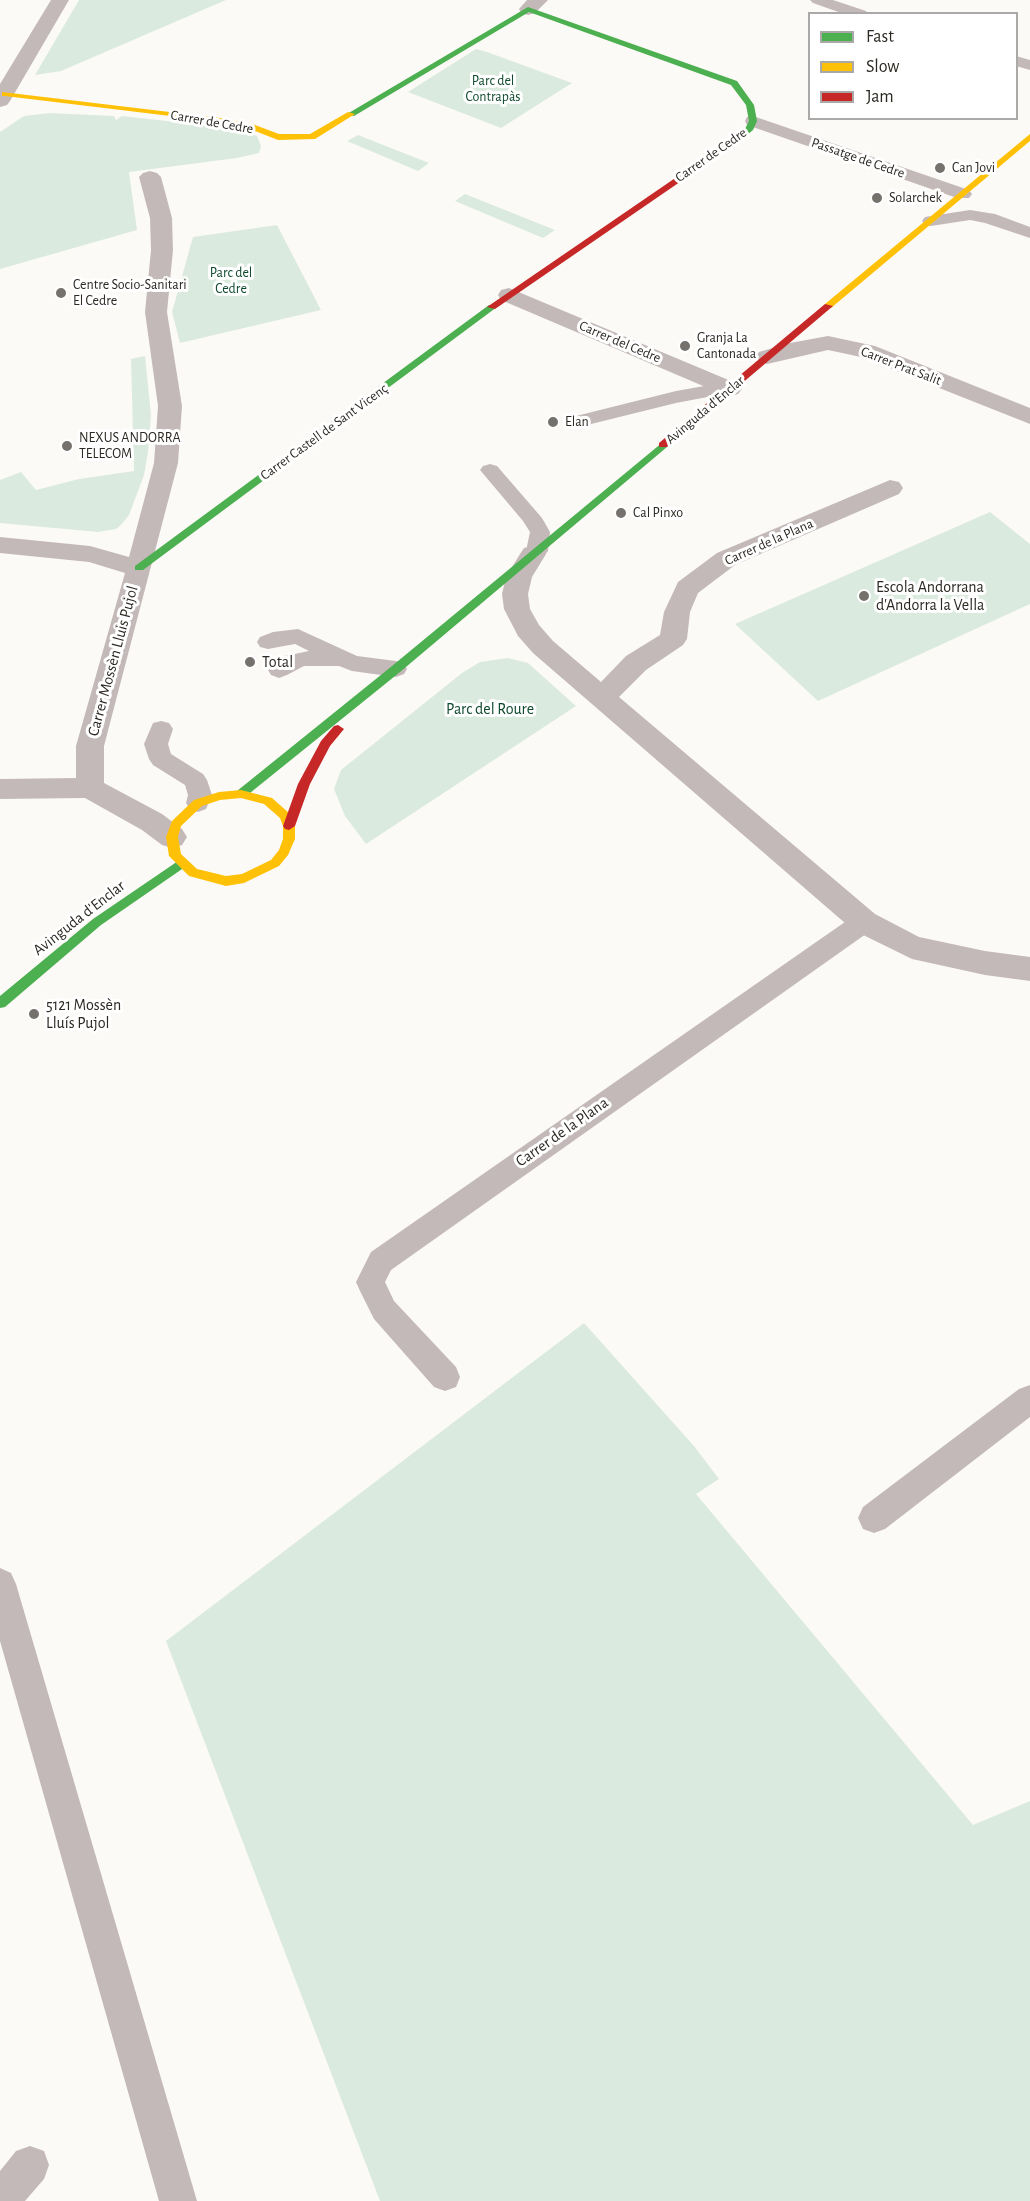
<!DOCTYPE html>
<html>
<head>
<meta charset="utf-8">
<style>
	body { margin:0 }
	#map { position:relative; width:1030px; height:2201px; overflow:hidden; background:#fcfaf6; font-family:"Alegreya Sans",sans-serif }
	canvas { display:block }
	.legend { position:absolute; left:808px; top:12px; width:210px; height:108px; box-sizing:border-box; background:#fff; border:2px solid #aba9a7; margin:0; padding:8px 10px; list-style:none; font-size:18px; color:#2c2923 }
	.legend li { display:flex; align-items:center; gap:12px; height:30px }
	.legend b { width:30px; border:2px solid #aba9a7 }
</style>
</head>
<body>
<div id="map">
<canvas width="1030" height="2201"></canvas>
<ul class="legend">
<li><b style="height:8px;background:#4caf50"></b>Fast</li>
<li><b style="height:8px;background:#ffc107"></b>Slow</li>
<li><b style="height:8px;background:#c62828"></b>Jam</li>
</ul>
</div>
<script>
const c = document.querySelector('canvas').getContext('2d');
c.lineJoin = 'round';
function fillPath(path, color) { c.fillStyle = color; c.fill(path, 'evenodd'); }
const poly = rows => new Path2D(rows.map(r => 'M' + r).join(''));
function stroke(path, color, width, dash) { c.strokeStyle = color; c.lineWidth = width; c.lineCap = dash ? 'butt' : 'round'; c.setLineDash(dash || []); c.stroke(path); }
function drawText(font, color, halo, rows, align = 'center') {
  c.font = font + ' "Alegreya Sans",sans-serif'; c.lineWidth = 6; c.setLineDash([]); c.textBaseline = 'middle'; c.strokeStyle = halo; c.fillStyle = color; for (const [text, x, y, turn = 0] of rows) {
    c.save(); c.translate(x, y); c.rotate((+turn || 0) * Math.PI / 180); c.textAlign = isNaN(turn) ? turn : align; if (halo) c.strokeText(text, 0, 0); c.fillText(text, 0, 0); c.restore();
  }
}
fillPath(poly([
	[79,0,226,0,61,71,35,75],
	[476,49,487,52,572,83,501,128,408,92],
	[50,113,114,116,116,120,122,116,238,129,257,136,261,146,259,153,237,158,129,172,137,230,0,269,0,132,24,116],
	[358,135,429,163,418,171,347,141],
	[465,194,555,230,543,238,455,201],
	[277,225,321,310,180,343,172,312,193,237],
	[145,356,151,415,148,452,144,475,129,515,121,525,116,529,98,532,0,523,0,480,21,472,36,490,79,479,134,471,131,359],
	[990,512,1030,544,1030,604,818,701,735,624],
	[508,658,528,663,576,706,366,844,345,816,334,789,341,770,462,673,480,662],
	[584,1323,694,1446,719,1479,696,1494,973,1825,1030,1801,1030,2201,380,2201,166,1641]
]), '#dbeade');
fillPath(poly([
	[810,0,833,0,866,11,868,14,844,14,813,3,810,0],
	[1016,56,1030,60,1030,70,1016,66,1016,56],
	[753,116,969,190,972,194,969,198,957,198,747,125,745,121,747,117,753,116],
	[970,210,995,214,1030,227,1030,238,985,223,970,220,931,226,925,225,922,221,925,217,931,216,970,210],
	[727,382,734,384,737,388,734,392,676,403,575,428,568,426,565,422,568,418,676,391,727,382],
	[490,464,497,466,542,518,550,532,548,551,544,556,537,558,530,556,526,551,530,532,523,521,480,470,483,466,490,464],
	[298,629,357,656,396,661,404,664,407,669,404,674,396,677,352,671,339,666,304,666,287,675,279,678,271,675,268,670,271,665,285,656,309,651,295,644,268,649,260,647,257,642,260,637,273,632,298,629],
	[161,721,169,723,173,729,168,744,171,754,203,774,207,780,212,795,206,809,198,812,190,809,186,803,188,795,185,785,153,765,149,759,144,744,153,723,161,721],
	[864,912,873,915,877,922,873,929,391,1270,385,1282,394,1301,456,1367,460,1377,456,1387,445,1391,434,1387,374,1319,360,1291,356,1282,371,1252,855,915,864,912],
	[1030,1385,1030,1417,885,1529,874,1533,863,1529,858,1518,863,1507,1019,1389,1030,1385],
	[0,1568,11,1573,16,1584,197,2201,159,2201,0,1641,0,1568],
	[30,2146,44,2151,49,2165,44,2179,25,2201,0,2201,0,2171,16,2151,30,2146]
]), '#c4b9b9');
fillPath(poly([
	[51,0,69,0,10,101,7,105,0,107,0,84,51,0],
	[527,0,548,0,535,13,528,15,521,13,519,9,527,0],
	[150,171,157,173,161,177,172,218,173,250,167,312,182,406,178,463,104,746,104,783,162,814,182,829,187,837,182,845,172,848,162,845,142,830,85,798,0,799,0,779,76,778,76,746,125,573,89,562,0,553,0,537,90,546,129,557,154,463,158,406,145,312,151,250,150,218,139,177,143,173,150,171],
	[509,288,738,384,742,389,738,394,730,396,722,394,501,300,498,295,501,290,509,288],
	[828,336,875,346,1030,408,1030,424,861,357,828,350,767,364,759,362,755,357,759,352,790,343,828,336],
	[890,480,899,482,903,488,899,494,735,565,698,593,690,612,687,639,683,645,646,670,619,697,875,914,919,937,985,951,1030,957,1030,981,985,975,912,959,853,930,533,653,518,636,504,609,502,594,506,577,520,554,524,548,533,546,542,548,546,554,532,577,528,594,530,609,539,625,553,641,601,682,626,656,660,635,664,612,678,582,717,553,890,480]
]), '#c4b9b9');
fillPath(poly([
	[528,7,737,81,754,105,757,121,753,130,741,140,734,138,745,129,749,121,746,105,731,85,529,12,354,116,347,114,528,7],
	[489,305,497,307,143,570,135,570,135,566,489,305],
	[663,442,667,443,667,447,400,672,245,797,237,797,235,794,237,791,392,666,663,442],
	[181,859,185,861,187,864,185,867,101,925,5,1007,0,1008,0,996,93,919,181,859]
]), '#4caf50');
fillPath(poly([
	[2,92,220,118,255,125,279,134,310,134,348,112,355,114,315,139,278,140,250,129,220,122,5,96,2,96,2,92],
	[1030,134,1030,141,831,308,825,308,825,304,1030,134],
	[241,790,272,798,289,813,295,826,295,839,288,855,279,866,244,883,226,886,189,876,169,856,166,837,172,821,194,800,219,792,241,790],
	[241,798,264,804,280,818,283,826,283,839,279,850,271,860,242,874,226,876,197,869,181,854,178,837,181,826,202,806,220,800,241,798]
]), '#ffc107');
fillPath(poly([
	[738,135,741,136,741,140,495,309,487,307,738,135],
	[825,304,833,306,667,447,659,447,659,443,825,304],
	[338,725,344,729,330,746,310,784,295,826,289,830,285,829,283,826,298,784,321,741,334,726,338,725]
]), '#c62828');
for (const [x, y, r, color] of [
	[940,168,6,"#75726d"],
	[877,198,6,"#75726d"],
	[61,293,6,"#75726d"],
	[685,346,6,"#75726d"],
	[553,422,6,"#75726d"],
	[67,446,6,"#75726d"],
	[621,513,6,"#75726d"],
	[864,596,6,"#75726d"],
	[250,662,6,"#75726d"],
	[34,1014,6,"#75726d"]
]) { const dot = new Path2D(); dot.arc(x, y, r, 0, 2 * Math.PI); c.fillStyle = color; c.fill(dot); stroke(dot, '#fff', 2); }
drawText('14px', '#104a2e', '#fff', [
	["Parc del",493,81],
	["Contrapàs",493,97],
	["Parc del",231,273],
	["Cedre",231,289]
]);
drawText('14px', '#2c2923', '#fff', [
	["Carrer de Cedre",212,122,10],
	["Carrer de Cedre",711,155,-35],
	["Passatge de Cedre",858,158,19],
	["Carrer del Cedre",620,342,23],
	["Carrer Prat Salit",901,366,21],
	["Avinguda d'Enclar",705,410,-40],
	["Carrer Castell de Sant Vicenç",324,432,-36],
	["Carrer de la Plana",769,542,-24]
]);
drawText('14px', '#2c2923', '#fff', [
	["Can Jovi",952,168],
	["Solarchek",889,198],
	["Centre Socio-Sanitari",73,285],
	["El Cedre",73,301],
	["Granja La",697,338],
	["Cantonada",697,354],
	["Elan",565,422],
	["NEXUS ANDORRA",79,438],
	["TELECOM",79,454],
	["Cal Pinxo",633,513]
], 'left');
drawText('16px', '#2c2923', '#fff', [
	["Escola Andorrana",876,587],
	["d'Andorra la Vella",876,605],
	["Total",262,662],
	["5121 Mossèn",46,1005],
	["Lluís Pujol",46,1023]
], 'left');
drawText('16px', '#2c2923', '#fff', [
	["Carrer Mossèn Lluis Pujol",113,661,-75],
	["Avinguda d'Enclar",79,918,-38],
	["Carrer de la Plana",562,1132,-35]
]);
drawText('16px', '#104a2e', '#fff', [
	["Parc del Roure",490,709]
]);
</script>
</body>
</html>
